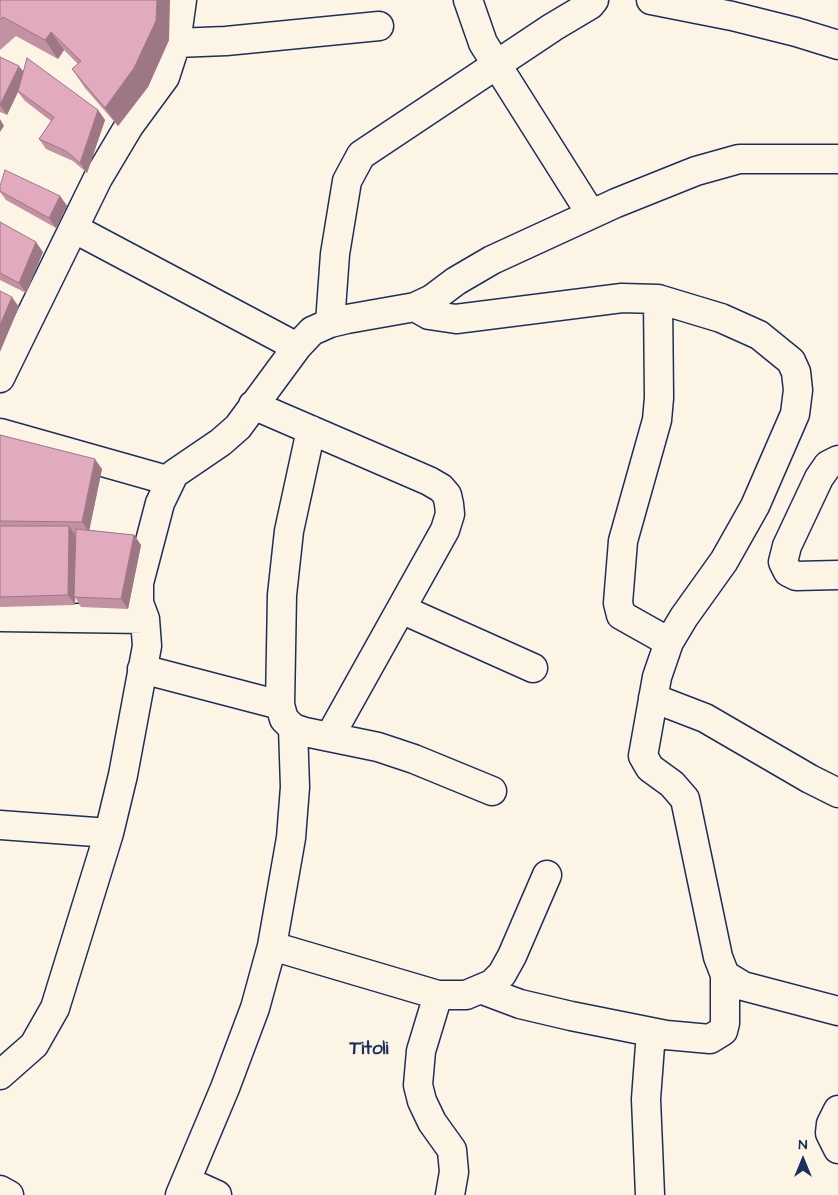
<!DOCTYPE html>
<html>
<head>
<meta charset="utf-8">
<style>
	body { margin:0 }
	#map { position:relative; width:838px; height:1195px; overflow:hidden; background:#fcf5e5; font-family:"Architects Daughter",sans-serif }
	canvas { display:block }
	.north { position:absolute; left:778px; top:1135px; width:50px; height:50px; -webkit-text-stroke:4px #fcf5e5; paint-order:stroke; rotate:0deg; font-size:14px; font-weight:700; line-height:20px; text-align:center; color:#1b2f5e }
	.north::after { content:''; display:block; margin:auto; width:18px; height:22px; background:#1b2f5e; clip-path:polygon(50% 0,100% 100%,50% 72%,0 100%) }
</style>
</head>
<body>
<div id="map">
<canvas width="838" height="1195"></canvas>
<div class="north">N</div>
</div>
<script>
const c = document.querySelector('canvas').getContext('2d');
c.lineJoin = 'round';
const poly = rows => new Path2D(rows.map(r => 'M' + r).join(''));
function stroke(path, color, width, dash) { c.strokeStyle = color; c.lineWidth = width; c.lineCap = dash ? 'butt' : 'round'; c.setLineDash(dash || []); c.stroke(path); }
function fillPath(path, color) { c.fillStyle = color; c.fill(path, 'evenodd'); }
function drawText(font, color, halo, rows, align = 'center') {
  c.font = font + ' "Architects Daughter",sans-serif'; c.lineWidth = 4; c.setLineDash([]); c.textBaseline = 'middle'; c.strokeStyle = halo; c.fillStyle = color; for (const [text, x, y, turn = 0] of rows) {
    c.save(); c.translate(x, y); c.rotate((+turn || 0) * Math.PI / 180); c.textAlign = isNaN(turn) ? turn : align; if (halo) c.strokeText(text, 0, 0); c.fillText(text, 0, 0); c.restore();
  }
}
const minor = poly([
	[468,0,483,43,591,214],
	[651,0,732,16,796,32,838,45],
	[176,43,226,41,379,26],
	[75,229,297,347],
	[658,299,659,398,657,420,623,541,618,603,621,615,669,642],
	[415,307,429,315,456,319,622,298,658,299,721,318,759,335,791,361,796,372,798,390,795,414,755,506,724,561,684,617,669,642,657,677,643,756,650,768,672,784,685,799,718,957,725,975,743,986,838,1011],
	[330,323,335,254,347,181,361,155,553,27,590,5,594,0],
	[0,378,98,178,129,126,165,77,176,43,182,0],
	[253,405,429,481,441,488,447,495,449,504,450,514,445,530,330,736],
	[311,430,289,531,282,595,280,705,284,719,293,728,305,732,378,747,414,759,492,791],
	[0,433,170,481],
	[838,460,828,465,819,478,787,546,783,562,788,572,796,576,838,575],
	[401,609,533,668],
	[0,617,145,619],
	[142,669,280,705],
	[653,698,705,718,810,779,838,793],
	[0,825,109,833],
	[272,946,438,995,466,995,492,984,502,974,512,956,547,875],
	[480,989,520,1004,571,1016,666,1035,710,1039,723,1031,725,1023,725,975],
	[438,995,421,1051,418,1085,422,1101,432,1122,452,1150,454,1172,450,1195],
	[0,1075,34,1045,55,1008,109,833,123,775,147,646,145,619,139,603,139,583,160,503,174,474,221,442,238,427,297,347,312,331,330,323,347,319,415,307,432,299,456,281,492,260,616,203,696,171,739,159,838,159],
	[838,1110,831,1124,830,1133,838,1149],
	[186,1181,217,1195],
	[0,1190,9,1195],
	[180,1195,225,1088,255,1008,272,946,291,838,295,787,293,728],
	[650,1195,646,1099,651,1032]
]);
stroke(minor, '#1b2f5e', 31);
stroke(minor, '#fcf5e5', 28);
fillPath(poly([
	[0,0,169,40,148,87,118,126,85,88,72,69,78,64,64,50,58,59,16,36,0,50],
	[0,57,23,71,98,110,105,120,87,173,73,161,46,149,39,139,51,121,25,101,18,92,7,115,0,112],
	[0,186,60,196,67,206,56,228,6,200,0,192],
	[0,222,43,252,26,293,0,280],
	[0,435,102,469,89,530,134,535,141,545,128,609,81,607,75,597,75,605,0,607]
]), '#c292a3');
fillPath(poly([
	[157,0,170,0,169,40,148,87,118,126,105,108],
	[51,32,64,50,58,59,45,40],
	[19,66,26,75,7,115,0,105],
	[98,110,105,120,87,173,80,163],
	[0,119,4,126,0,132],
	[60,196,67,206,56,228,49,218],
	[36,242,43,252,26,293,19,283],
	[12,297,19,307,0,352,0,325],
	[95,459,102,469,89,532,82,522],
	[69,526,76,536,75,605,68,595],
	[134,535,141,545,128,609,121,599]
]), '#9e7785');
const building = poly([
	[0,0,157,0,156,21,134,68,105,108,72,69,81,61,51,32,45,40,3,17,0,20,0,0],
	[0,57,19,66,0,105,0,57],
	[27,58,98,110,80,163,66,151,39,139,54,117,18,91,27,58],
	[5,170,60,196,49,218,0,191,0,186,5,170],
	[0,222,36,242,19,283,0,273,0,222],
	[0,291,12,297,0,325,0,291],
	[0,435,95,459,82,522,0,521,0,435],
	[0,526,69,526,68,595,0,597,0,526],
	[76,529,134,535,121,599,74,597,76,529]
]);
fillPath(building, '#e1aabe');
stroke(building, '#9e7785', 1);
drawText('bold 19px', '#1b2f5e', '#fcf5e5', [
	["Titoli",369,1050]
]);
</script>
</body>
</html>
